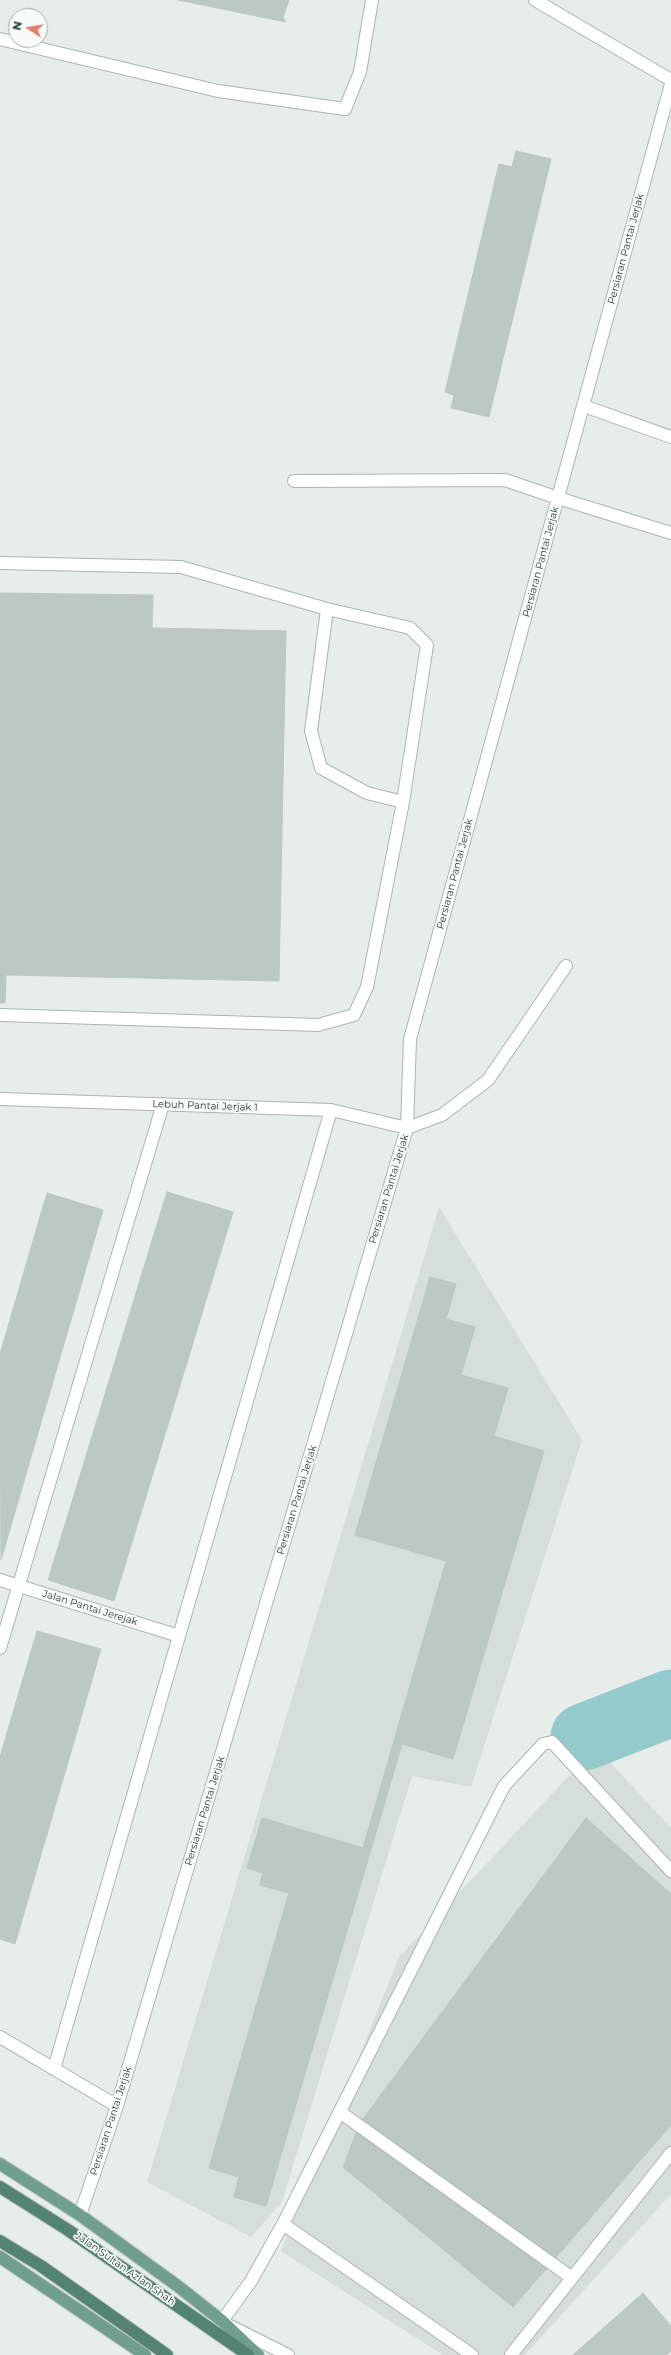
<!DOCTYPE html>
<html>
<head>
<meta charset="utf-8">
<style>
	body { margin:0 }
	#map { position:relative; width:671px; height:2355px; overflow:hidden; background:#e7eeea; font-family:Montserrat,sans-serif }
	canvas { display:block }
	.north { position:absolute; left:8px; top:8px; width:40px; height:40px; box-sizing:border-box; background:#f7fbf9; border:1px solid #a4b0ab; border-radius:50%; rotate:282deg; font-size:11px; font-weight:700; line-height:16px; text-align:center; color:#273f36 }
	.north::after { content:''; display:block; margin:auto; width:14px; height:18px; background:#e47f6f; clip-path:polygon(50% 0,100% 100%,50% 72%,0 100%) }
</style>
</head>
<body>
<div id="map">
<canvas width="671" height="2355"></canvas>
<div class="north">N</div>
</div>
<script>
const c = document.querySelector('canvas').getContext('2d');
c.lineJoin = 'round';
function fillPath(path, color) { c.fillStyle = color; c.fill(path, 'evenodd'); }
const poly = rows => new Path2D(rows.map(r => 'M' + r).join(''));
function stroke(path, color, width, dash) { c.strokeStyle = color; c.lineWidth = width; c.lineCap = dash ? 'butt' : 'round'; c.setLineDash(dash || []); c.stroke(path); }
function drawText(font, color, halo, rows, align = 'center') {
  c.font = font + ' Montserrat,sans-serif'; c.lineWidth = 3.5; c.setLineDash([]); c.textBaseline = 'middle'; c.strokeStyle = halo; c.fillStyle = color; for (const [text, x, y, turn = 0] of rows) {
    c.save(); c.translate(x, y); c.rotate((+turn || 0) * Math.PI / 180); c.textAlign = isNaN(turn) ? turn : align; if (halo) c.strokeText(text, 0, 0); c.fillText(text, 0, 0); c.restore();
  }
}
fillPath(poly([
	[439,1207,582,1440,471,1787,412,1776,282,2202,251,2237,147,2182],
	[596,1747,671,1828,671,2194,525,2355,443,2355,281,2251,399,1957]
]), '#d5ded9');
stroke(poly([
	[584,1737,671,1703]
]), '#95cacc', 67);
const building = poly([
	[178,0,289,0,283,17,286,22,178,0],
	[516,151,551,159,489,417,451,408,454,395,445,392,499,164,512,167,516,151],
	[0,593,153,595,152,628,286,631,279,981,6,975,5,1003,0,1003,0,593],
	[167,1192,233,1212,114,1601,48,1580,167,1192],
	[47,1193,103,1210,1,1560,0,1354,47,1193],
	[430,1277,456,1284,446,1319,475,1327,461,1375,508,1388,494,1436,544,1451,453,1759,402,1744,266,2206,234,2197,239,2177,209,2168,289,1893,260,1885,263,1873,247,1868,262,1818,363,1848,446,1561,355,1535,430,1277],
	[37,1631,101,1649,15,1944,0,1939,0,1757,37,1631],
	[586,1818,671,1894,671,2125,513,2307,343,2167,360,2123,586,1818],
	[643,2293,671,2326,671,2351,666,2355,573,2355,643,2293]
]);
fillPath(building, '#bcc9c3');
stroke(building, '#bac7c0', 1);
const service = poly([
	[0,39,218,91,345,109,360,72,372,0],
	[584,406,671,437],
	[294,481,505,480,558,498],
	[0,563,181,567,327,609,410,628,427,645,403,802,367,987,354,1015,318,1025,0,1015],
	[327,609,311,731,321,768,367,793,403,802],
	[407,1128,442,1115,488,1080,566,966],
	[0,1580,179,1636],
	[0,1648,163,1104],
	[340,2112,572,2278],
	[283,2224,472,2355],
	[222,2321,251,2281,283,2224,504,1786,543,1744,552,1742,671,1871],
	[511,2355,671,2153]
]);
const minor = poly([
	[535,0,671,80],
	[558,498,671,533],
	[0,1099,331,1110,407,1128],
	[0,2037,117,2106],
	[54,2069,331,1110],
	[80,2215,117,2106,407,1128,410,1039,671,84]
]);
const secondary = poly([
	[228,2325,288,2355]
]);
const primary = poly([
	[0,2164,80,2215,179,2287,222,2321,258,2355],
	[0,2257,145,2355]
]);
const trunk = poly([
	[0,2187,68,2230,248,2355],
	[0,2241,41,2266,167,2355]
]);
stroke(service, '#aab6b0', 14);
stroke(minor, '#aab6b0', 14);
stroke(secondary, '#a3b6ad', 14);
stroke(primary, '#c3c9c7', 14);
stroke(trunk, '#c3c9c7', 14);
stroke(service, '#fff', 12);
stroke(minor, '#fff', 12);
stroke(secondary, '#fff', 12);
stroke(primary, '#709f8e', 12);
stroke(trunk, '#538473', 12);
drawText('10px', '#273f36', '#f7fbf9', [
	["Persiaran Pantai Jerjak",626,249,-75],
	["Persiaran Pantai Jerjak",541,562,-75],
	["Persiaran Pantai Jerjak",455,874,-75],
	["Lebuh Pantai Jerjak 1",205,1106,2],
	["Persiaran Pantai Jerjak",389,1189,-73],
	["Persiaran Pantai Jerjak",297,1500,-73],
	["Jalan Pantai Jerejak",90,1608,17],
	["Persiaran Pantai Jerjak",205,1811,-73],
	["Persiaran Pantai Jerjak",111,2121,-72],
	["Jalan Sultan Azlan Shah",125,2269,35]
]);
</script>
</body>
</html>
